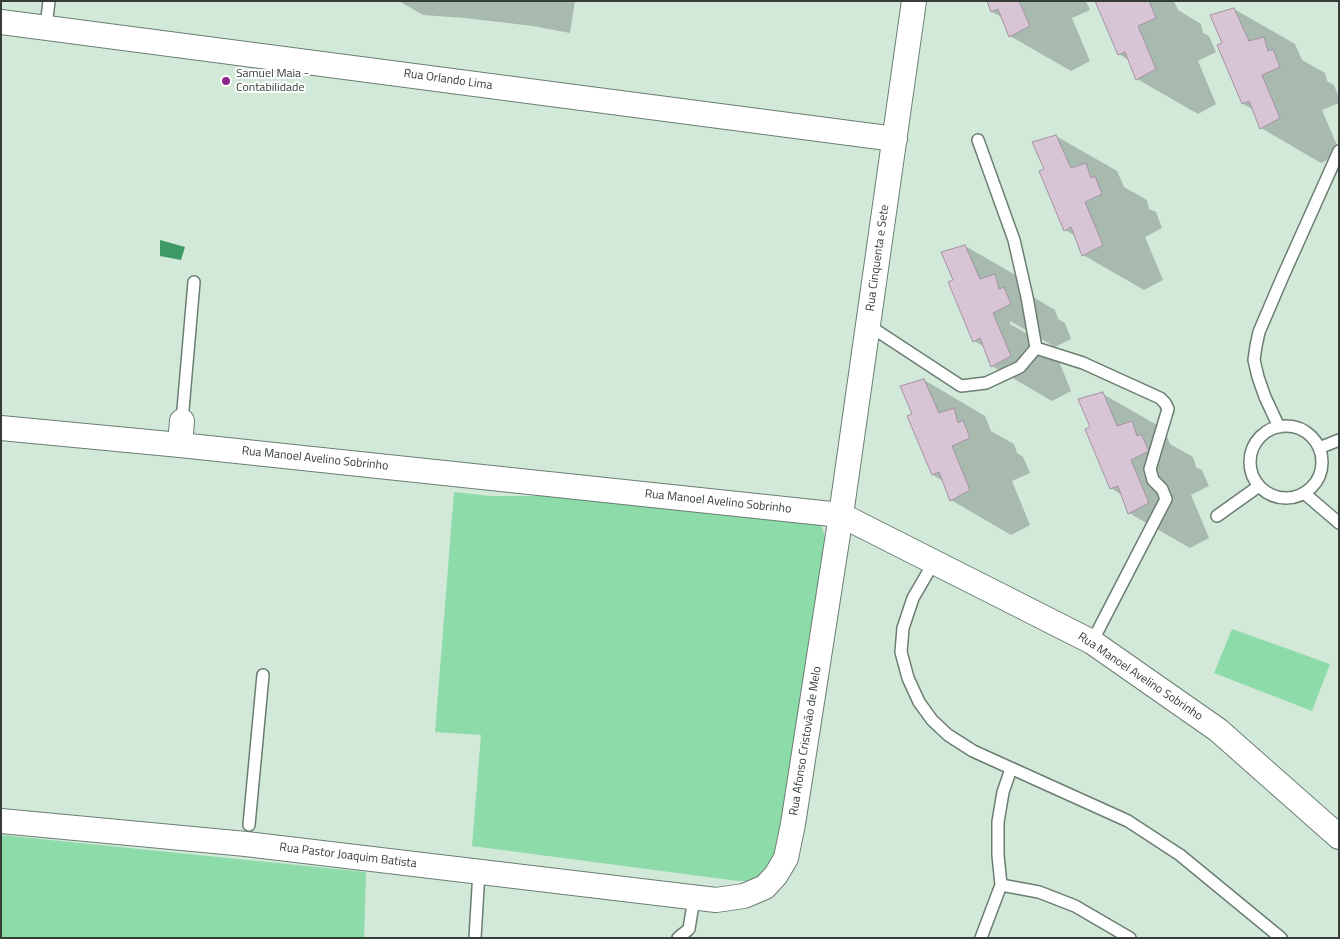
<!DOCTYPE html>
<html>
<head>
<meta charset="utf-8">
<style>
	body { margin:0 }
	#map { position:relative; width:1340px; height:939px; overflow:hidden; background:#d2e8d9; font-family:"Titillium Web",sans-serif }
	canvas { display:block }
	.frame { position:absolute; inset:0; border:2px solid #343d37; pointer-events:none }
</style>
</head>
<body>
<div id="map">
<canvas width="1340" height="939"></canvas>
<div class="frame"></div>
</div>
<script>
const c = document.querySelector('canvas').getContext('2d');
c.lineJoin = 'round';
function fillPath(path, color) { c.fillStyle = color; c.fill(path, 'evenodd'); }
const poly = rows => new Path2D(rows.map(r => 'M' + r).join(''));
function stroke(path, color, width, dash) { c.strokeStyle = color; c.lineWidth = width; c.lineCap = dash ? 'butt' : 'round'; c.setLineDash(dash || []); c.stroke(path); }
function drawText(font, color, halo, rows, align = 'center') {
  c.font = font + ' "Titillium Web",sans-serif'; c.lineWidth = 4; c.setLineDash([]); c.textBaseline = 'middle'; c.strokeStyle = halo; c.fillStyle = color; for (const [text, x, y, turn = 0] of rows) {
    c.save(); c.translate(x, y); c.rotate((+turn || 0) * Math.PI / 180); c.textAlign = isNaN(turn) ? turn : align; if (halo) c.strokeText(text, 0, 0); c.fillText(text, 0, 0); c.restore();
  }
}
fillPath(poly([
	[454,492,490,496,555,496,811,519,822,527,826,541,782,852,754,881,738,881,472,846,481,735,435,732],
	[1232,629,1330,664,1312,711,1214,673],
	[1,835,366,872,364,938,1,938]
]), '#8cdba9');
fillPath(poly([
	[160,240,185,247,181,260,160,256]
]), '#3d9a66');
fillPath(poly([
	[399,1,575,1,570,33,533,26,465,18,423,15],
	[988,1,1086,1,1090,10,1072,18,1090,61,1071,71,1010,36,1003,18,992,12],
	[1097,1,1174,1,1178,10,1201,24,1203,33,1209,36,1216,52,1198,61,1216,104,1198,114,1137,79,1130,61,1119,54],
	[1234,9,1295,44,1302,60,1325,73,1327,81,1334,85,1339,98,1339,103,1322,110,1339,150,1339,154,1321,163,1261,128,1254,110,1243,104,1224,44],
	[1056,136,1117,171,1124,187,1147,200,1149,209,1156,212,1162,228,1145,237,1163,280,1144,290,1083,255,1076,236,1065,230,1045,170],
	[965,246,1026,281,1033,297,1055,310,1058,319,1065,323,1071,339,1055,347,1010,321,1010,324,1054,349,1071,391,1052,401,992,366,985,347,974,341,954,281],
	[924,380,985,416,991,431,1014,444,1017,453,1023,457,1030,473,1012,481,1030,525,1011,535,951,500,943,481,933,475,913,415],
	[1103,394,1164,429,1170,444,1193,457,1196,467,1202,470,1209,486,1191,495,1209,538,1190,548,1129,513,1122,495,1111,488,1092,428]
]), '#0003');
const building = poly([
	[987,1,1019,1,1030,26,1009,37,998,9,991,12,987,1],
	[1095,1,1144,1,1144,2,1149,1,1156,18,1138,26,1156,69,1136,80,1125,52,1118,55,1095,1],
	[1234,8,1249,41,1264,37,1268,51,1273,49,1280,67,1262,75,1280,118,1260,129,1249,101,1242,104,1217,45,1222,43,1210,15,1234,8],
	[1056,135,1071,168,1086,163,1091,178,1095,176,1102,194,1085,202,1103,245,1082,256,1071,227,1064,231,1039,171,1044,169,1032,142,1056,135],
	[965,245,980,279,995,274,999,289,1004,287,1011,304,993,313,1011,356,991,367,980,338,973,342,948,282,953,280,941,252,965,245],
	[924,379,939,413,954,408,958,423,963,420,970,438,952,446,970,490,950,501,939,472,932,475,907,416,912,414,900,386,924,379],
	[1103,392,1117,426,1132,421,1137,436,1141,434,1149,451,1131,460,1149,503,1128,514,1118,486,1110,489,1085,429,1090,427,1078,399,1103,392]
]);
fillPath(building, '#d7c5d6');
stroke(building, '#a392a3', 1);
const service = poly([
	[46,27,49,1],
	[978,140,1014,240,1027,297,1036,348],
	[868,325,961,386,986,383,1020,367,1036,348,1083,363,1160,398,1165,403,1168,409,1150,469,1153,480,1162,489,1166,499,1092,642],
	[182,421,194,282],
	'1250 462a36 36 0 1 1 72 0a36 36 0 1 1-72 0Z',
	[1279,427,1265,397,1258,377,1254,360,1256,346,1259,332,1283,276,1339,151],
	[1319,448,1339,440],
	[1304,493,1339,523],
	[1217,516,1259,486],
	[934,562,913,598,903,628,901,652,908,678,919,702,932,720,948,735,973,751,1128,821,1180,855,1281,938],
	[1011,769,1003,792,998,822,998,855,1001,885,1039,892,1075,906,1130,938],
	[249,825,263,675],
	[475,938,479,871],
	[678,938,689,929,694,898],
	[981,938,1001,885]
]);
const minor = poly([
	[1,22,895,139],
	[1,428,180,445,841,515,1092,642,1218,730,1339,837],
	[180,445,182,421],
	[1,821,246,844,716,900,744,896,765,887,776,875,786,858,793,824,841,515,914,1]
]);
stroke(service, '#6a7e71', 14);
stroke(minor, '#6a7e71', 26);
stroke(service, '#fff', 11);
stroke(minor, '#fff', 24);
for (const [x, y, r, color] of [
	[226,81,5,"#8a268e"]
]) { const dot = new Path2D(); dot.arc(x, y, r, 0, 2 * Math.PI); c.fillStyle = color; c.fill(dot); stroke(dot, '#fff', 2); }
drawText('12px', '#343d37', '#fff', [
	["Samuel Maia -",236,74],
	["Contabilidade",236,88]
], 'left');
drawText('12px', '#343d37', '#fff', [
	["Rua Orlando Lima",448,80,8],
	["Rua Cinquenta e Sete",878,258,-82],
	["Rua Manoel Avelino Sobrinho",315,459,6],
	["Rua Manoel Avelino Sobrinho",718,502,6],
	["Rua Manoel Avelino Sobrinho",1140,677,34],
	["Rua Afonso Cristovão de Melo",806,741,-81],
	["Rua Pastor Joaquim Batista",348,856,7]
]);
</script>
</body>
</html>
